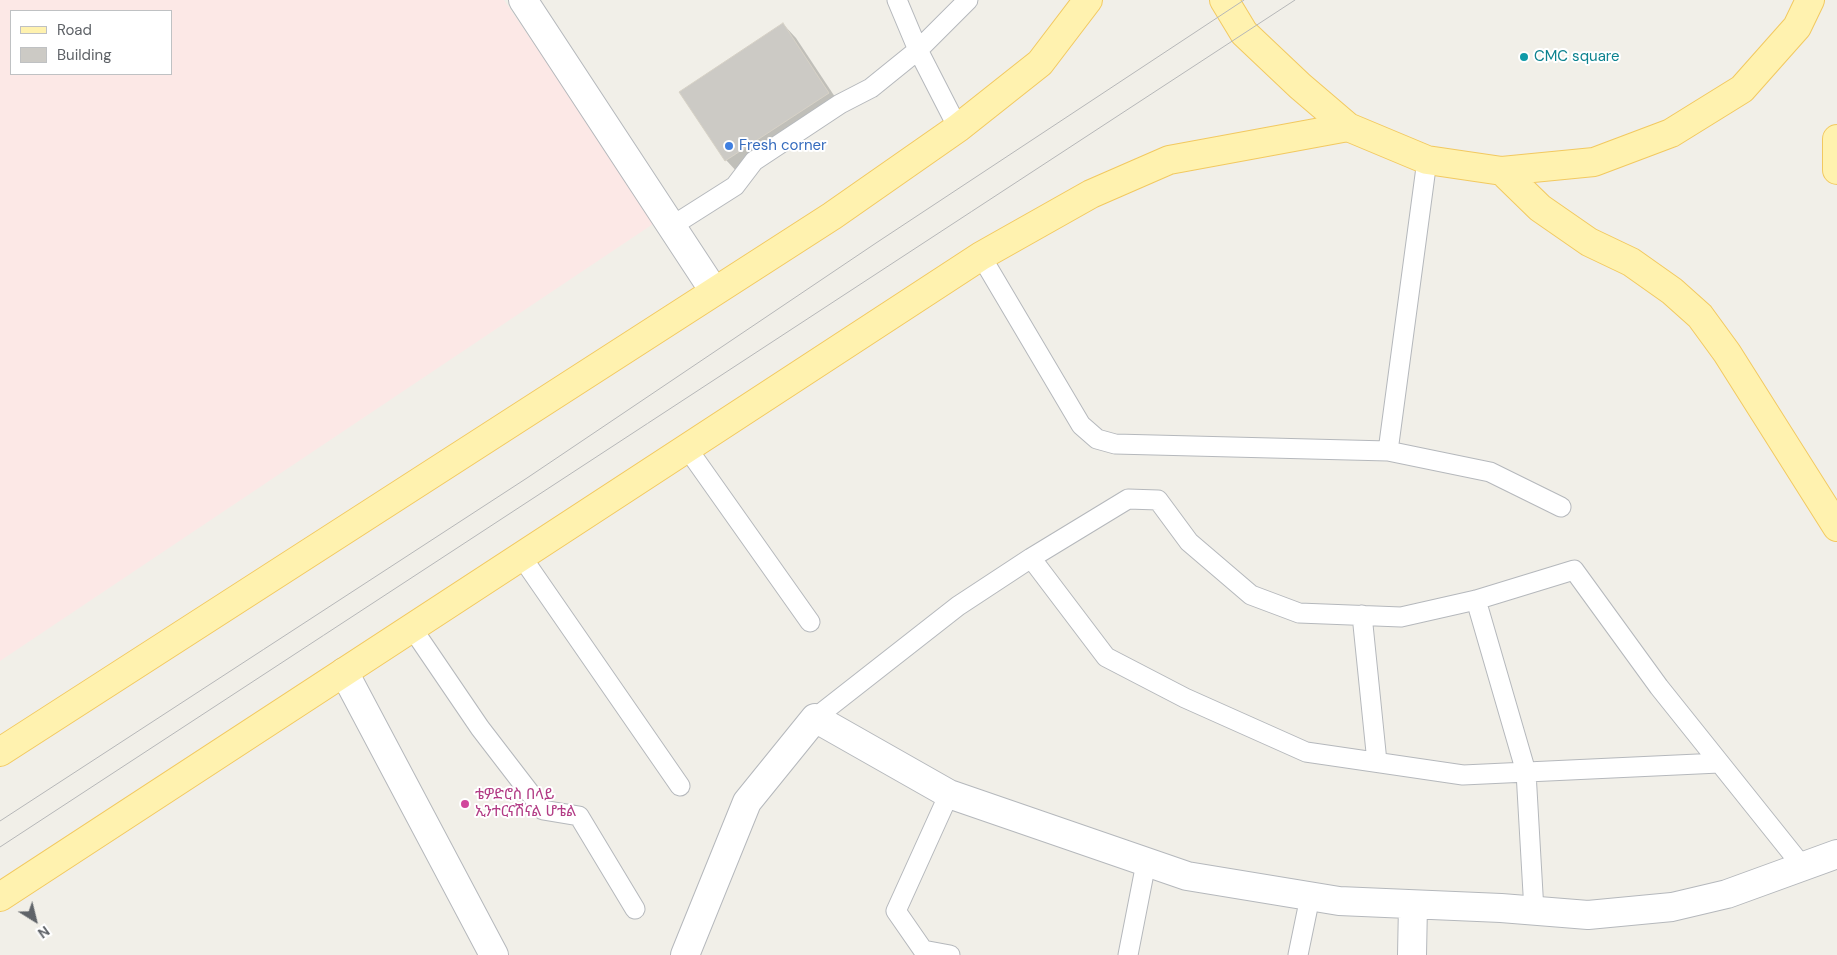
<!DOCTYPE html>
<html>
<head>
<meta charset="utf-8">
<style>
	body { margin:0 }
	#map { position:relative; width:1837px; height:955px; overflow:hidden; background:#f1efe8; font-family:"DM Sans",sans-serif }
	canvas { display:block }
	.legend { position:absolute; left:10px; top:10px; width:162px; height:65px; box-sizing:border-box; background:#fff; border:1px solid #bfc1c3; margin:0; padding:6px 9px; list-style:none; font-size:15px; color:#5f6368 }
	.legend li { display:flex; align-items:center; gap:10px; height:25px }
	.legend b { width:25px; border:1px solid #bfc1c3 }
	.north { position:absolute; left:10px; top:895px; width:50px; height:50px; -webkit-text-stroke:4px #fff; paint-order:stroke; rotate:144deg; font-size:14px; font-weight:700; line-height:20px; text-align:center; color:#5f6368 }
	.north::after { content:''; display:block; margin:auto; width:18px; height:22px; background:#5f6368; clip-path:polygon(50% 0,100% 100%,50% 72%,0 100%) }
</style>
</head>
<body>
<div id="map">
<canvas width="1837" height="955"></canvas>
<ul class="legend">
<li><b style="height:6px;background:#fff2af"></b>Road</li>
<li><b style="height:14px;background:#cccac5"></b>Building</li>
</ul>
<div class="north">N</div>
</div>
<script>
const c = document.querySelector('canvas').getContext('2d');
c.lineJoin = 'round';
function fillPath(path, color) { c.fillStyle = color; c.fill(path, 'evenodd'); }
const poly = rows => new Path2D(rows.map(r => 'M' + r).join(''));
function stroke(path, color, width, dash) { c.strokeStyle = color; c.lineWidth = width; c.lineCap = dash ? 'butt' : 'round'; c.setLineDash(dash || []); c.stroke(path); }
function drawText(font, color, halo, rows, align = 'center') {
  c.font = font + ' "DM Sans","Noto Sans Ethiopic",sans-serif'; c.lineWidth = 4; c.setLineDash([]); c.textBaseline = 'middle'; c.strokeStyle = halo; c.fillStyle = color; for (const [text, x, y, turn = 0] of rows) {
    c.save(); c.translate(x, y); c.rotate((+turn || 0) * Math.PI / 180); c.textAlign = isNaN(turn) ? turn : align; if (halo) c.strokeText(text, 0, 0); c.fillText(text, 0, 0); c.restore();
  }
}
fillPath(poly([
	[0,0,504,0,656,222,0,661],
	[11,11,171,11,171,74,11,74]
]), '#fce8e6');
fillPath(poly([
	[783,24,796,38,841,106,739,174,726,160]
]), '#0003');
const building = poly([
	[783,23,829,93,725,161,679,92,783,23]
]);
fillPath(building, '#cccac5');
stroke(building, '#d6d1c6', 1);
const lane = poly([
	[897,0,918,50,958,128],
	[672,226,735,186,754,161,840,104,871,88,918,50,968,0],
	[981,256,1081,425,1097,439,1115,444,1388,451,1490,472,1561,507],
	[687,448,810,622],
	[1388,451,1427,160],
	[521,556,680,786],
	[1031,558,1106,657,1185,698,1306,752,1463,775,1719,763],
	[1476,600,1526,772,1534,911],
	[1362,615,1377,762],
	[412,628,480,728,543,810,579,816,635,909],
	[815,718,958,606,1031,558,1128,499,1158,500,1189,542,1251,595,1299,613,1401,617,1476,600,1574,570,1659,687,1803,867],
	[949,794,896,911,923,950,950,955],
	[1128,955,1146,863],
	[1298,955,1310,897]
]);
const street = poly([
	[523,0,714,291],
	[344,672,494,955],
	[685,955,747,802,815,718,949,794,1187,876,1339,901,1501,908,1588,915,1672,907,1727,894,1837,854],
	[1412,955,1413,905]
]);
const primary = poly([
	[1224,0,1244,33,1300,86,1348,127,1427,160,1502,171,1594,162,1671,133,1742,89,1797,27,1810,0],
	[1837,139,1837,170],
	[1502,171,1540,208,1589,242,1631,262,1672,291,1700,316,1727,353,1837,527],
	[0,752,832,216,958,128,1040,63,1088,0],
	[0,897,981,256,1091,194,1169,160,1348,127]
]);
stroke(lane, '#b5b8bc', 21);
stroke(street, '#b5b8bc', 30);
stroke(primary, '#f2c960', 30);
stroke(lane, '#fff', 19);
stroke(street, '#fff', 28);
stroke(primary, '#fff2af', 28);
stroke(poly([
	[0,821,527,478,876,243,1244,0],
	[0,847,1295,0]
]), '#b6b7b8', 1);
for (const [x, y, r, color] of [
	[1524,57,5,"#0f9aa8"],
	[729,146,5,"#3f7fe0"],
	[465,804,5,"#d1479c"]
]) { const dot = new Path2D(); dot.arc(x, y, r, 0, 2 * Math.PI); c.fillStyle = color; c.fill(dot); stroke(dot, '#fff', 2); }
drawText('15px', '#0d838f', '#fff', [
	["CMC square",1534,57]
], 'left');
drawText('15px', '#366cbe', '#fff', [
	["Fresh corner",739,146]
], 'left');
drawText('15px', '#b23c85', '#fff', [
	["ቴዎድሮስ በላይ",475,795],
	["ኢንተርናሽናል ሆቴል",475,812]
], 'left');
</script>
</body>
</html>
